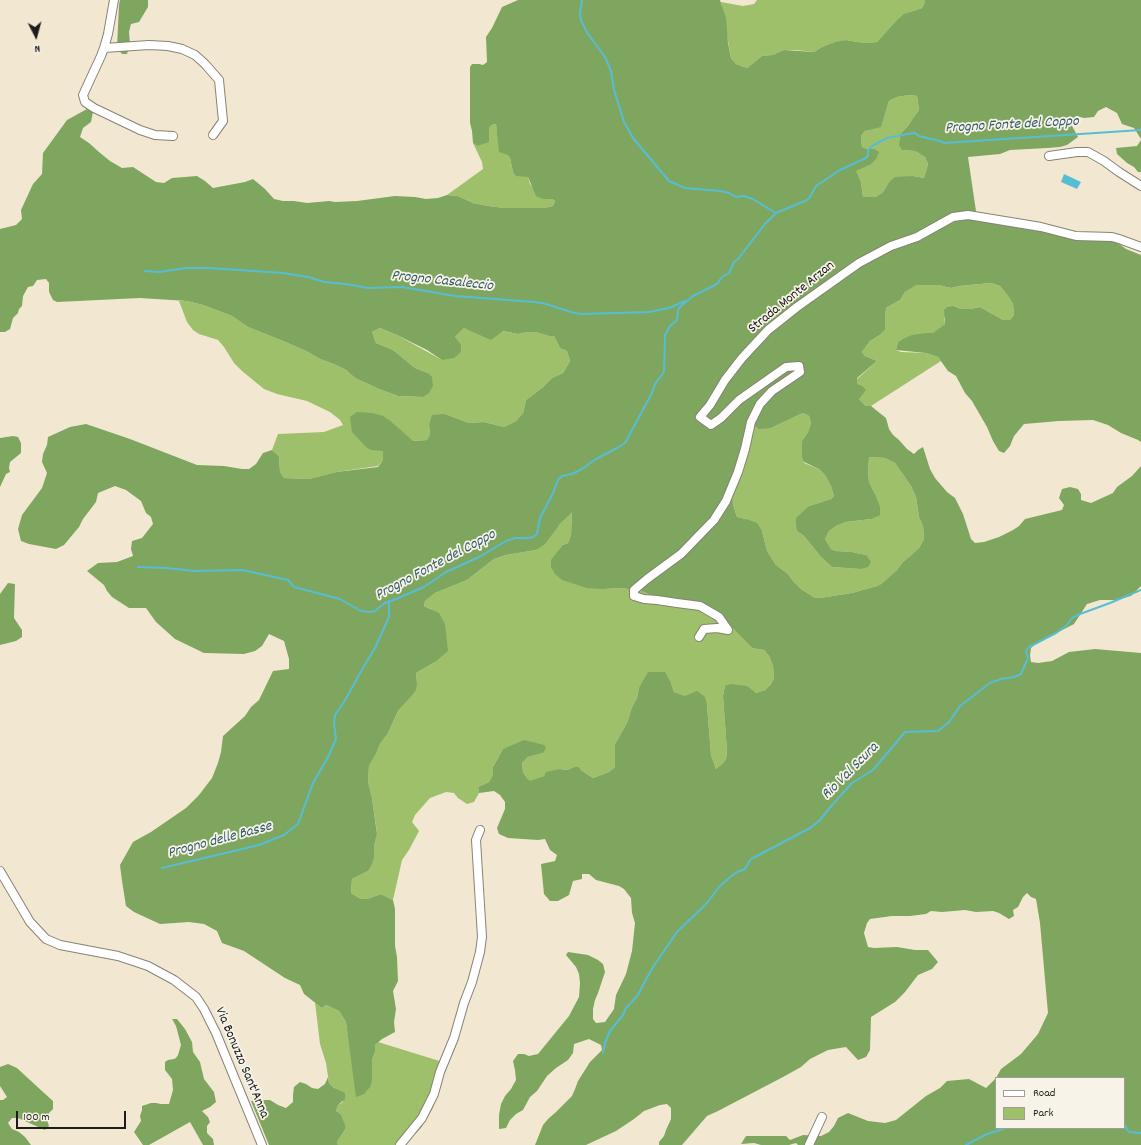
<!DOCTYPE html>
<html>
<head>
<meta charset="utf-8">
<style>
	body { margin:0 }
	#map { position:relative; width:1141px; height:1145px; overflow:hidden; background:#f2e8d2; font-family:Dekko,sans-serif }
	canvas { display:block }
	.legend { position:absolute; left:995px; top:1077px; width:130px; height:52px; box-sizing:border-box; background:#f7f3e8; border:1px solid #9f9d96; margin:0; padding:5px 7px; list-style:none; font-size:12px; color:#1c1c1c }
	.legend li { display:flex; align-items:center; gap:8px; height:20px }
	.legend b { width:20px; border:1px solid #9f9d96 }
	.north { position:absolute; left:16px; top:16px; width:40px; height:40px; -webkit-text-stroke:3px #f7f3e8; paint-order:stroke; rotate:174deg; font-size:11px; font-weight:700; line-height:16px; text-align:center; color:#1c1c1c }
	.north::after { content:''; display:block; margin:auto; width:14px; height:18px; background:#1c1c1c; clip-path:polygon(50% 0,100% 100%,50% 72%,0 100%) }
	.scale { position:absolute; left:16px; top:1111px; width:110px; height:18px; box-sizing:border-box; border:2px solid #1c1c1c; border-top:0; padding-left:5px; font-size:12px; line-height:14px; white-space:nowrap; color:#1c1c1c; -webkit-text-stroke:3px #f7f3e8; paint-order:stroke }
</style>
</head>
<body>
<div id="map">
<canvas width="1141" height="1145"></canvas>
<ul class="legend">
<li><b style="height:5px;background:#fff"></b>Road</li>
<li><b style="height:11px;background:#9ec06a"></b>Park</li>
</ul>
<div class="north">N</div>
<div class="scale">100 m</div>
</div>
<script>
const c = document.querySelector('canvas').getContext('2d');
c.lineJoin = 'round';
function fillPath(path, color) { c.fillStyle = color; c.fill(path, 'evenodd'); }
const poly = rows => new Path2D(rows.map(r => 'M' + r).join(''));
function stroke(path, color, width, dash) { c.strokeStyle = color; c.lineWidth = width; c.lineCap = dash ? 'butt' : 'round'; c.setLineDash(dash || []); c.stroke(path); }
function drawText(font, color, halo, rows, align = 'center') {
  c.font = font + ' Dekko,sans-serif'; c.lineWidth = 3.5; c.setLineDash([]); c.textBaseline = 'middle'; c.strokeStyle = halo; c.fillStyle = color; for (const [text, x, y, turn = 0] of rows) {
    c.save(); c.translate(x, y); c.rotate((+turn || 0) * Math.PI / 180); c.textAlign = isNaN(turn) ? turn : align; if (halo) c.strokeText(text, 0, 0); c.fillText(text, 0, 0); c.restore();
  }
}
fillPath(poly([
	[757,0,924,0,925,2,922,8,910,12,893,24,877,42,869,43,857,42,846,40,822,47,814,52,795,50,784,50,772,55,762,56,747,68,736,64,731,58,721,2,743,6,754,4],
	[909,95,917,96,919,110,913,118,908,126,901,133,902,150,915,151,925,157,928,164,924,178,913,176,889,182,883,192,876,197,863,197,861,182,855,171,870,165,874,149,867,149,862,147,861,136,865,131,881,126,889,101,897,97],
	[496,124,497,132,510,158,513,172,528,177,530,184,543,199,552,199,555,201,553,206,544,208,505,208,488,206,473,203,458,196,447,195,483,169,482,162,473,143,477,146,489,132,489,128,492,125],
	[991,283,1000,286,1008,296,1013,304,1014,315,1010,320,1003,320,980,307,970,309,961,309,954,306,944,318,945,324,933,334,926,333,898,342,896,350,901,352,926,353,938,357,941,361,871,406,866,406,859,399,857,384,857,379,877,361,865,356,862,352,870,341,880,335,885,330,885,321,886,308,900,300,905,292,915,285,938,285,951,288,959,286],
	[179,301,187,301,203,305,219,311,232,316,248,327,283,341,306,351,320,359,336,365,346,370,355,378,379,389,398,396,423,397,428,373,415,368,393,350,376,343,372,332,380,328,397,335,442,360,455,337,464,328,476,332,502,331,518,334,528,332,535,332,549,336,554,336,560,348,567,351,570,361,563,373,552,378,543,387,526,400,523,413,516,421,504,427,484,422,469,423,445,414,429,425,430,434,427,440,412,441,392,422,383,451,383,460,378,466,336,472,309,479,284,478,280,472,279,456,272,450,278,434,324,432,343,425,340,420,330,412,307,401,277,394,264,389,242,371,234,363,224,347,218,340,199,334,193,330,187,322],
	[803,413,809,416,811,423,808,432,802,441,804,463,819,469,825,475,831,486,834,496,831,499,809,506,797,531,804,536,821,557,832,567,860,569,866,555,852,552,836,551,831,549,825,539,829,531,836,526,846,522,871,519,875,494,869,482,868,472,869,457,885,458,895,463,911,486,916,497,919,517,923,526,924,539,919,548,902,563,897,570,881,584,877,586,852,593,820,598,815,598,801,589,793,581,788,574,776,565,767,551,762,531,746,519,737,517,733,505,732,486,744,438,755,425,771,428],
	[572,511,571,535,568,543,563,545,604,589,622,588,644,592,659,599,718,613,752,648,764,650,769,656,773,666,774,678,771,684,765,690,756,693,725,686,723,696,727,751,726,759,723,763,716,769,711,755,707,705,674,692,671,683,639,688,637,698,632,707,627,723,615,744,616,763,615,767,609,772,593,778,582,771,579,767,574,767,567,770,560,769,530,782,527,778,523,772,522,763,528,757,543,753,503,749,493,767,493,775,489,782,478,787,479,793,474,802,467,804,458,798,454,793,446,792,430,798,415,815,412,822,419,831,409,850,402,860,393,900,381,894,367,899,361,899,351,893,352,879,368,871,374,858,374,846,377,833,372,798,368,782,369,766,376,754,380,744,388,733,398,711,409,699,417,683,416,673,435,662,431,609,424,606,425,601,435,593,467,580,494,559,506,555,536,550],
	[315,1002,322,1008,326,1005,339,1011,346,1022,357,1096,372,1081,372,1060,375,1052,375,1045,378,1042,446,1063,433,1108,421,1128,403,1145,338,1145,337,1142,346,1128,336,1111,338,1105,343,1102,334,1088,329,1083,326,1063,320,1044]
]), '#9ec06a');
fillPath(poly([
	[120,0,148,0,148,7,139,22,131,24,129,32,130,44,127,54,122,54,117,48,119,5],
	[518,0,720,0,726,18,728,43,731,58,736,64,747,68,762,56,772,55,784,50,814,52,822,47,836,42,846,40,857,42,869,43,877,42,893,24,904,14,922,8,925,2,924,0,1141,0,1141,139,1134,128,1122,124,1117,113,1106,107,1098,111,1094,117,1084,118,1076,116,1071,124,1078,137,1067,145,1060,147,1047,148,1010,150,1000,154,968,157,977,218,1114,240,1126,249,1141,255,1141,442,1138,440,1121,433,1108,425,1093,420,1059,421,1024,424,1014,436,1010,446,1004,453,999,451,993,441,987,427,972,401,965,393,956,376,948,371,938,357,926,353,896,350,898,342,907,337,912,335,926,333,933,333,945,324,944,310,947,307,954,306,961,309,970,309,980,307,1003,320,1010,320,1014,315,1013,304,1008,296,1000,286,991,283,959,286,951,288,938,285,916,285,905,292,900,300,886,308,885,321,885,330,880,335,870,341,862,352,865,356,877,361,857,378,857,384,862,386,866,390,859,399,866,406,871,406,886,418,889,429,893,435,899,440,907,449,914,454,918,450,923,447,930,469,935,478,947,492,955,498,963,514,971,539,975,543,984,542,999,537,1013,530,1019,526,1025,519,1062,510,1064,505,1059,498,1062,489,1070,487,1078,489,1081,494,1081,500,1091,503,1113,493,1117,487,1132,476,1141,466,1141,586,1131,596,1116,600,1100,600,1087,604,1074,624,1049,637,1039,641,1031,648,1030,655,1031,662,1038,663,1052,661,1069,652,1095,649,1141,653,1141,1145,798,1145,796,1143,789,1145,761,1145,754,1143,741,1144,746,1136,786,1136,790,1140,803,1135,821,1136,829,1132,834,1126,838,1118,848,1113,868,1121,885,1123,896,1120,926,1096,940,1088,947,1081,969,1079,986,1088,996,1078,1001,1069,1021,1054,1038,1034,1048,1013,1040,923,1036,899,1031,897,1027,893,1023,897,1018,907,1013,910,1014,916,1009,919,999,913,993,911,976,912,965,910,942,912,931,911,926,914,910,916,892,916,870,919,867,923,864,933,868,947,874,948,897,947,915,950,928,950,938,962,932,969,918,975,905,992,895,1002,871,1017,870,1050,866,1057,858,1060,846,1047,828,1050,810,1059,801,1067,783,1077,718,1111,707,1116,682,1145,659,1145,659,1142,664,1136,666,1130,671,1119,671,1108,667,1104,660,1105,644,1111,634,1119,616,1131,586,1145,535,1145,543,1125,548,1119,556,1112,572,1096,575,1089,578,1081,590,1062,602,1050,601,1045,589,1039,574,1044,573,1053,568,1060,556,1068,547,1076,537,1091,530,1097,523,1110,516,1114,510,1120,506,1128,499,1129,499,1115,501,1104,505,1096,511,1089,516,1080,515,1070,513,1061,518,1054,524,1054,529,1056,538,1054,569,1016,579,997,580,983,579,974,576,967,566,955,568,952,588,955,598,960,603,964,605,972,598,993,595,1000,593,1009,593,1019,596,1023,605,1022,614,1009,616,995,626,974,632,951,635,923,632,913,631,898,624,889,619,886,596,880,589,874,582,874,582,879,573,881,569,895,558,901,550,901,544,894,541,864,555,861,557,855,550,850,545,839,538,840,508,838,499,834,497,828,505,809,505,802,500,795,494,791,479,793,478,787,489,782,493,775,493,767,503,749,524,740,544,745,546,748,543,753,528,757,522,763,523,772,527,778,530,781,544,776,546,772,560,769,567,770,574,767,579,767,582,771,593,778,609,772,615,767,615,744,627,723,632,707,637,698,639,688,648,672,665,672,671,683,674,692,685,696,697,691,705,697,707,705,711,755,716,769,723,763,726,759,727,751,723,696,725,686,731,684,747,686,756,693,765,690,771,684,774,678,773,666,769,656,764,650,752,648,718,613,659,599,644,592,622,588,604,589,587,588,562,580,555,574,551,567,551,560,563,545,568,543,571,535,572,512,560,524,545,544,536,550,506,555,494,559,467,580,435,593,425,601,424,606,439,613,445,624,448,651,435,662,416,673,417,683,416,690,409,699,398,711,388,733,380,744,376,754,369,766,368,782,372,798,377,834,374,846,374,858,372,864,368,871,352,879,351,893,361,899,367,899,381,894,393,900,395,909,395,946,397,957,398,981,393,991,396,1009,394,1022,395,1032,382,1039,375,1045,375,1052,372,1060,372,1081,370,1087,364,1094,356,1097,346,1022,339,1011,326,1005,322,1008,304,994,300,985,285,978,244,951,222,943,217,931,204,924,189,922,160,924,134,912,126,906,122,881,120,865,133,842,151,832,186,808,199,795,212,778,218,763,221,752,223,736,245,716,251,707,259,700,273,671,289,669,289,659,284,641,269,634,262,646,255,651,244,654,204,653,175,639,156,622,146,608,129,608,112,597,107,591,104,585,87,571,98,563,117,562,133,556,131,549,132,541,142,538,153,524,151,517,146,513,141,501,126,490,115,486,98,493,96,502,83,519,79,527,64,545,56,549,29,544,21,541,18,529,22,515,42,488,47,473,42,462,43,454,47,445,48,437,70,427,86,424,130,439,197,465,224,466,242,469,249,469,256,464,263,453,272,450,279,456,280,472,284,478,309,479,336,472,378,467,383,460,383,451,371,450,366,447,352,432,350,417,357,412,372,413,383,416,392,422,413,441,427,440,430,434,429,425,432,415,445,414,469,423,484,422,504,427,516,421,523,413,526,400,543,387,552,378,563,373,570,361,567,351,560,348,554,336,549,336,535,332,528,332,518,334,503,331,491,340,464,328,455,337,461,345,461,352,454,358,442,360,427,350,397,335,380,328,372,332,376,343,393,350,415,368,428,373,432,377,433,386,429,393,423,397,398,396,379,389,355,378,346,370,336,365,320,359,306,351,283,341,248,327,232,316,219,311,203,305,187,301,140,298,57,302,53,300,49,292,49,283,46,279,37,280,33,286,28,287,23,296,22,306,19,309,18,313,13,318,10,329,5,332,0,332,0,229,16,225,22,219,21,210,33,184,42,174,43,153,67,120,87,109,93,112,91,122,83,128,80,137,89,143,99,152,110,161,122,168,133,167,156,182,164,183,172,178,197,176,205,181,213,188,245,182,253,179,265,189,274,199,283,201,294,201,307,203,329,201,335,202,357,201,395,196,415,197,426,199,438,198,447,195,458,196,473,203,488,206,505,208,544,208,553,206,555,201,552,199,543,199,536,196,528,177,516,176,513,172,510,158,508,155,499,152,496,124,492,125,489,128,489,142,477,146,473,143,472,131,470,123,470,67,472,64,479,64,483,65,487,62,486,37,492,28,502,7],
	[909,95,917,96,919,110,913,118,908,126,901,133,899,145,902,150,915,151,925,157,928,164,924,178,913,176,895,177,889,182,883,192,876,197,863,197,861,182,856,171,870,165,876,159,879,152,874,149,867,149,862,147,861,136,865,131,881,127,889,101,897,97],
	[803,413,809,416,811,423,808,432,802,441,802,457,804,462,819,469,825,475,831,486,834,496,831,499,809,506,796,518,796,524,797,531,804,536,821,557,832,567,860,569,868,567,871,562,866,555,852,552,836,551,831,549,825,539,829,531,836,526,846,522,871,519,880,515,880,507,875,494,869,482,868,472,869,457,885,458,895,463,911,486,916,497,919,517,923,526,924,539,919,548,902,563,897,570,881,584,877,586,852,593,820,598,815,598,801,589,793,581,788,574,776,565,767,551,762,531,757,523,746,519,737,517,733,505,732,486,744,438,754,425,759,429,771,428],
	[996,1078,1124,1078,1124,1128,996,1128],
	[1141,140,1141,172,1138,172,1134,167,1127,163,1117,154,1116,148,1137,146],
	[13,436,18,437,21,443,21,453,10,462,9,468,10,472,6,474,0,487,0,438],
	[8,583,15,584,14,618,22,630,22,637,16,641,0,645,0,594],
	[172,1019,177,1019,185,1029,192,1042,193,1052,200,1062,204,1079,214,1092,216,1102,210,1107,202,1111,208,1117,210,1122,207,1126,207,1133,213,1139,214,1145,203,1145,190,1122,149,1145,143,1145,134,1132,141,1121,140,1116,142,1110,142,1106,151,1103,156,1103,161,1104,169,1104,173,1090,172,1079,165,1070,165,1062,168,1060,174,1059,176,1058,178,1055,181,1045,176,1026],
	[8,1064,17,1068,43,1092,53,1101,53,1109,49,1113,47,1120,49,1126,45,1130,18,1118,12,1118,8,1123,12,1129,19,1132,25,1137,31,1145,0,1145,0,1100,3,1100,7,1097,0,1086,0,1067],
	[328,1077,329,1083,334,1088,345,1093,345,1099,338,1105,336,1111,341,1115,346,1128,337,1142,338,1145,269,1145,251,1101,262,1100,270,1100,278,1105,286,1108,293,1102,293,1095,294,1087,300,1082,306,1084,312,1088,318,1089,325,1084]
]), '#7ea65e');
fillPath(poly([
	[1064,174,1081,182,1077,189,1061,182]
]), '#56bed4');
stroke(poly([
	[582,0,580,13,581,21,588,34,605,57,611,71,614,90,624,122,633,138,669,181,685,188,721,191,729,193,736,197,744,196,753,199,764,206,776,213],
	[145,271,159,272,186,268,209,268,283,273,308,277,324,282,346,284,368,288,402,287,455,296,535,302,546,304,574,313,582,314,649,312,669,308,685,301],
	[138,567,166,568,195,571,242,570,288,580,294,587,340,599,361,611,370,612,375,611,385,603,396,599,424,587,446,572,479,557,506,541,515,538,528,538,533,537,537,534,540,518,553,493,558,480,562,476,572,474,582,469,596,459,617,448,625,443,652,393,655,384,664,372,665,335,670,326,677,320,678,310,681,306,693,296,717,284,722,277,729,273,734,262,738,259,765,224,776,213,807,200,810,197,816,186,840,170,866,158,868,156,868,150,872,146,887,138,907,134,915,133,919,136,940,141,944,143,1141,130],
	[162,868,259,845,284,835,298,824,313,783,328,757,336,739,334,723,335,715,344,702,363,668,375,648,389,617,389,601],
	[603,1053,605,1043,610,1031,623,1015,626,1008,638,995,644,983,653,967,677,932,707,903,719,887,730,877,737,872,745,869,750,860,753,858,810,828,819,821,833,804,852,783,873,770,905,732,938,731,949,722,960,706,990,683,1001,679,1014,677,1021,674,1028,658,1026,651,1029,647,1056,633,1066,626,1072,618,1080,614,1110,603,1141,590],
	[1124,1125,1126,1126,1126,1128,1129,1132,1141,1133],
	[966,1145,987,1134,1006,1128]
]), '#56bed4', 2);
const street = poly([
	[114,0,108,34,104,48,101,56,83,95,85,102,94,108,140,130,155,135,173,136],
	[104,48,149,45,168,46,182,49,195,55,205,64,219,80,223,121,213,135],
	[1049,156,1077,152,1088,152,1104,161,1119,172,1141,186],
	[699,637,704,629,717,628,728,630,719,617,700,606,677,603,657,600,644,599,634,596,634,590,647,579,681,554,714,520,726,501,738,472,745,449,751,422,760,404,772,391,800,372,799,366,786,367,739,400,721,418,711,425,700,417,710,405,725,380,742,358,768,330,797,307,859,263,891,246,917,237,953,217,968,215,1041,227,1076,236,1112,237,1119,239,1141,247],
	[0,871,30,922,46,939,60,945,118,956,148,966,174,980,196,997,204,1009,216,1033,262,1145],
	[400,1145,422,1118,434,1094,440,1072,454,1038,464,1003,472,982,480,952,482,937,476,840,480,830],
	[809,1145,822,1117]
]);
stroke(street, '#878277', 10);
stroke(street, '#fff', 8);
drawText('14px', '#1c1c1c', '#f7f3e8', [
	["Strada Monte Arzan",792,298,-39],
	["Via Bonuzzo Sant'Anna",241,1063,67]
]);
drawText('italic 15px', '#335d66', '#f7f3e8', [
	["Progno Fonte del Coppo",1012,126,-3],
	["Progno Casaleccio",442,282,6],
	["Progno Fonte del Coppo",436,566,-28],
	["Rio Val Scura",851,772,-45],
	["Progno delle Basse",220,841,-15]
]);
</script>
</body>
</html>
